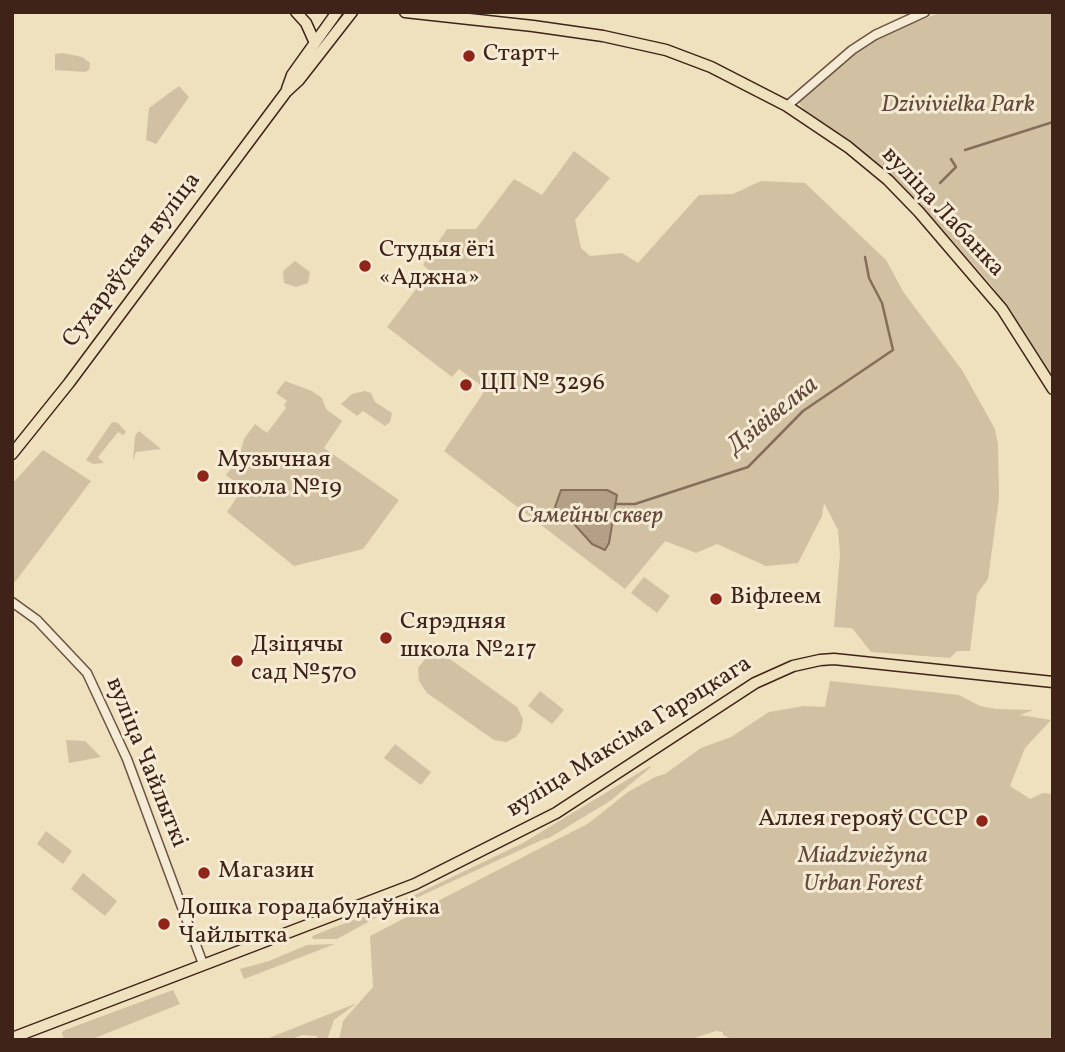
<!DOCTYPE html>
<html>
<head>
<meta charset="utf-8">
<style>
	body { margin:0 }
	#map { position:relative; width:1065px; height:1052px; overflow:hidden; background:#efe0be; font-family:Vollkorn,serif }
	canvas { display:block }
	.frame { position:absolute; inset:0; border:14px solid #3f2318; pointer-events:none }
</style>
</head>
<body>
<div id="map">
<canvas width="1065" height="1052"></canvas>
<div class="frame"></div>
</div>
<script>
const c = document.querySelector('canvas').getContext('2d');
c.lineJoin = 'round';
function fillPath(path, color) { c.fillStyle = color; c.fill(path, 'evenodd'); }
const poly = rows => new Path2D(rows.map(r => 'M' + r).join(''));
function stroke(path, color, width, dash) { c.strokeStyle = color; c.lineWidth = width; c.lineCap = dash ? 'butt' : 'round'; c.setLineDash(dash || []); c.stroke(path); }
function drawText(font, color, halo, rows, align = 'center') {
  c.font = font + ' Vollkorn,serif'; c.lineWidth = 6; c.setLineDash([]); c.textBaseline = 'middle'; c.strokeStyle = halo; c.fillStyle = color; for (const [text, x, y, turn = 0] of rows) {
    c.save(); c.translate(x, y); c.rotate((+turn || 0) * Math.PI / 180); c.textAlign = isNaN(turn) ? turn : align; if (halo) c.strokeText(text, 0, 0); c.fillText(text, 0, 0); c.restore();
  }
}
fillPath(poly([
	[942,12,1053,12,1053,379,993,287,928,213,893,177,855,145,804,110,800,105,799,101,865,46,897,29],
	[63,53,82,57,90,63,89,70,85,72,55,70,55,54],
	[179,86,189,97,156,144,146,140,149,108],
	[574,151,610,178,575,220,581,248,590,256,622,253,638,263,699,195,733,194,761,181,805,183,886,260,904,293,962,370,995,429,998,445,999,498,988,579,977,594,970,651,957,651,950,658,871,652,852,628,834,627,840,555,838,530,824,503,822,516,798,563,766,566,717,544,696,553,665,541,625,589,444,451,486,389,459,369,452,377,387,327,430,271,423,265,447,229,476,229,514,179,542,195],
	[295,261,310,272,308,283,296,287,284,283,283,271],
	[285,381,312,391,322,398,326,409,342,421,324,448,399,500,363,549,294,566,227,512,243,488,226,475,239,458,244,439,255,424,267,433,286,408,284,405,287,401,276,393],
	[365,391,371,393,375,402,392,413,390,422,385,426,363,411,357,416,341,404,352,394],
	[112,422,118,423,126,432,123,435,118,432,98,457,104,463,93,464,86,460],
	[139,431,161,449,136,452,133,461,135,436],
	[43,450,91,481,15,582,12,580,12,484],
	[644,577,670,596,657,613,631,593],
	[436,655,450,659,517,707,523,719,521,730,516,737,506,742,494,740,427,693,419,681,418,668,425,659],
	[830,681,959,695,980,706,996,709,1033,710,1020,715,1051,720,1025,748,1010,786,1030,799,1043,793,1053,794,1053,1032,1049,1040,734,1040,723,1035,723,1032,716,1031,689,1040,339,1040,343,1021,373,987,370,936,589,823,628,792,655,777,665,774,701,748,731,737,769,712,804,706,825,707],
	[540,691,564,710,552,724,528,706],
	[66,740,85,741,101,757,69,763],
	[395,744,431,772,421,785,384,758],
	[650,766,651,767,610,801,549,838,544,839,388,911,337,939,313,939,312,936,402,901,523,843],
	[46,831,72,851,63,864,37,844],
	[83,873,117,901,105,916,71,889],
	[335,944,244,979,240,969,269,961,307,945],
	[173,990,180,1004,90,1040,64,1040,62,1032,65,1030],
	[357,1003,334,1020,327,1040,321,1040,316,1036,302,1035,289,1040,264,1040]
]), '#d1c0a2');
const water = poly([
	[561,490,607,490,617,495,609,543,605,550,592,544,575,525,555,507,561,490]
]);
fillPath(water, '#b3a086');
stroke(water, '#856e5a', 2);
stroke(poly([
	[965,150,1053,122],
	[940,183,956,167,951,159],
	[615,504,635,504,748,467,803,411,893,350,882,303,869,278,865,257]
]), '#856e5a', 2.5);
const minor = poly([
	[787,106,852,50,875,35,925,12],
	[12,602,37,620,87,673,127,759,203,964]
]);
const major = poly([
	[296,12,306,23,315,43],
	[405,12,533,26,603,36,666,50,711,67,787,106,848,147,888,180,919,212,1002,309,1053,389],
	[287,89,292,75,337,12],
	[12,454,69,383,286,92,299,80,352,12],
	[12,1038,415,884,556,813,755,683,793,666,820,660,834,659,1053,682]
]);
stroke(minor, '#6b5242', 11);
stroke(major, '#3f2318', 13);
stroke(minor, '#f5ebd5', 8);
stroke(major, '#efe0be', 10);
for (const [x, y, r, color] of [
	[469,56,7,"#8f2418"],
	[365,266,7,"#8f2418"],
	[466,385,7,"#8f2418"],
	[203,476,7,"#8f2418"],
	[716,599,7,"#8f2418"],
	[386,638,7,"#8f2418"],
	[237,661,7,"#8f2418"],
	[982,821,7,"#8f2418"],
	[204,873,7,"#8f2418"],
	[164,924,7,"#8f2418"]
]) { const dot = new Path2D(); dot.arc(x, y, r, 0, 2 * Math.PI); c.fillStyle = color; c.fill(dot); stroke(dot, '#f5ebd5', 2.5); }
drawText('24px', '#3f2318', '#f5ebd5', [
	["Старт+",483,56],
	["Студыя ёгі",379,252],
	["«Аджна»",379,280],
	["ЦП № 3296",480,385],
	["Музычная",217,462],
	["школа №19",217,490],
	["Віфлеем",730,599],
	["Сярэдняя",400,624],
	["школа №217",400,652],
	["Дзіцячы",251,647],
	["сад №570",251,675],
	["Аллея герояў СССР",968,821,"right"],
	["Магазин",218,873],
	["Дошка горадабудаўніка",178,910],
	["Чайлытка",178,938]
], 'left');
drawText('italic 24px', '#644a3a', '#f5ebd5', [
	["Dzivivielka Park",958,107],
	["Сямейны сквер",590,518],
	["Miadzviežyna",863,858],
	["Urban Forest",863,886]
]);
drawText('24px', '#3f2318', '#f5ebd5', [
	["вуліца Лабанка",942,213,47],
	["Сухараўская вуліца",133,261,-53],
	["вуліца Максіма Гарэцкага",630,738,-32],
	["вуліца Чайлыткі",145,763,68]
]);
drawText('italic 26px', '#624839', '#f5ebd5', [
	["Дзівівелка",774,417,-39]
]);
</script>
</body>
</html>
